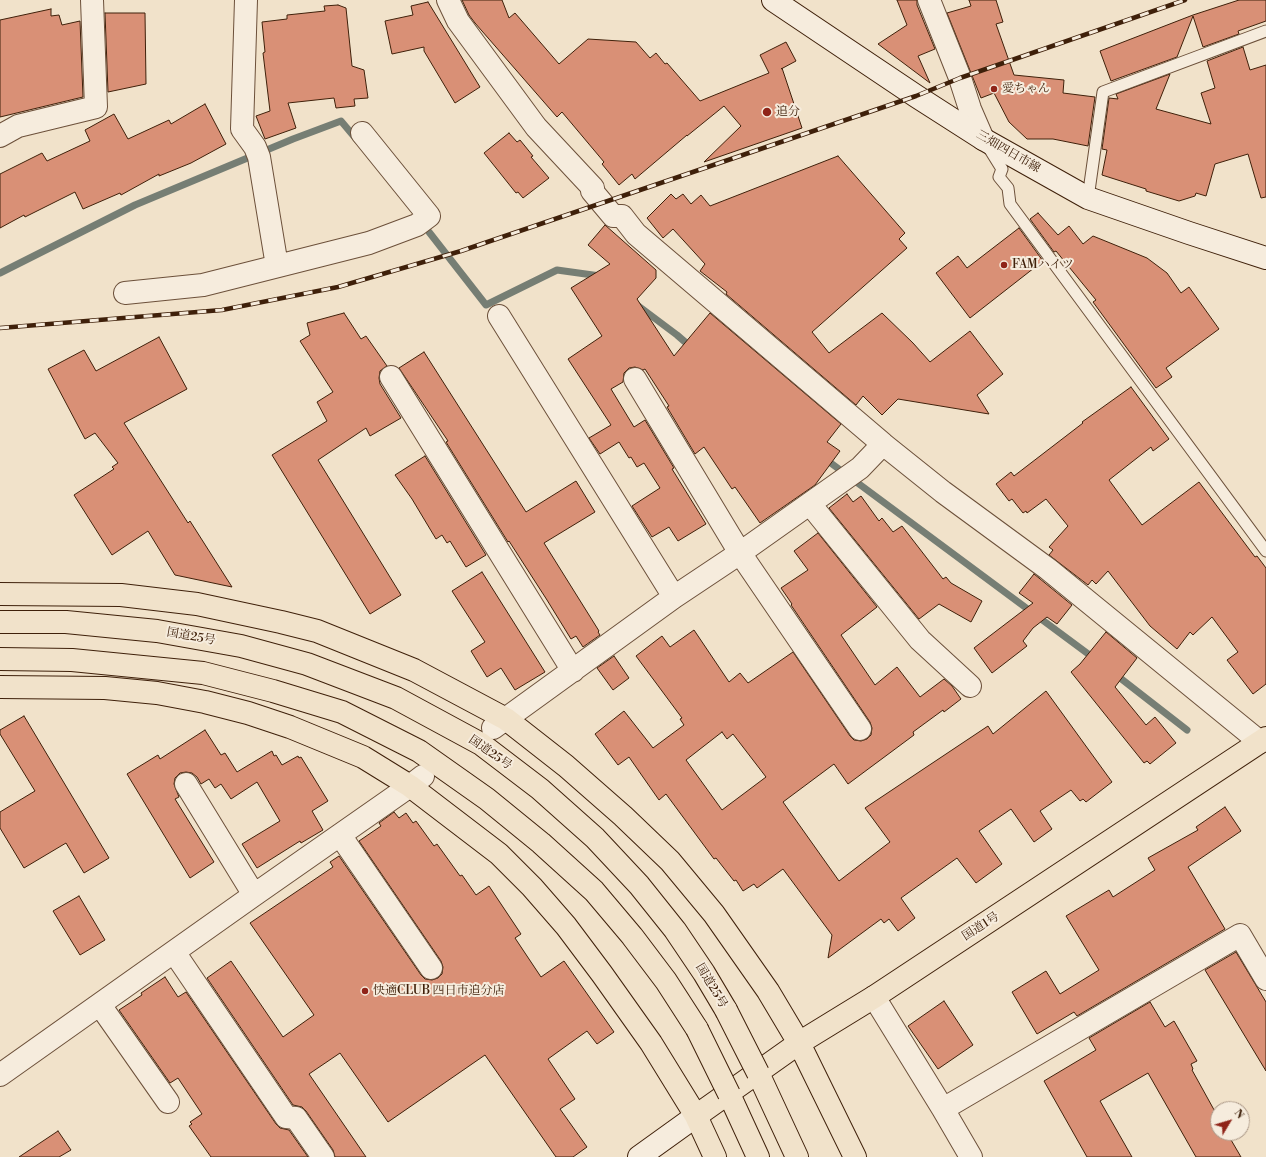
<!DOCTYPE html>
<html>
<head>
<meta charset="utf-8">
<style>
	body { margin:0 }
	#map { position:relative; width:1266px; height:1157px; overflow:hidden; background:#f1e2ca; font-family:"Libre Bodoni",serif }
	canvas { display:block }
	.north { position:absolute; left:1210px; top:1101px; width:40px; height:40px; box-sizing:border-box; background:#f6ecdd; border:1px solid #ad9a89; border-radius:50%; rotate:52deg; font-size:11px; font-weight:700; line-height:16px; text-align:center; color:#3f200a }
	.north::after { content:''; display:block; margin:auto; width:14px; height:18px; background:#8f2418; clip-path:polygon(50% 0,100% 100%,50% 72%,0 100%) }
</style>
</head>
<body>
<div id="map">
<canvas width="1266" height="1157"></canvas>
<div class="north">N</div>
</div>
<script>
const c = document.querySelector('canvas').getContext('2d');
c.lineJoin = 'round';
const poly = rows => new Path2D(rows.map(r => 'M' + r).join(''));
function stroke(path, color, width, dash) { c.strokeStyle = color; c.lineWidth = width; c.lineCap = dash ? 'butt' : 'round'; c.setLineDash(dash || []); c.stroke(path); }
function fillPath(path, color) { c.fillStyle = color; c.fill(path, 'evenodd'); }
function drawText(font, color, halo, rows, align = 'center') {
  c.font = font + ' "Libre Bodoni","Noto Serif JP",serif'; c.lineWidth = 4; c.setLineDash([]); c.textBaseline = 'middle'; c.strokeStyle = halo; c.fillStyle = color; for (const [text, x, y, turn = 0] of rows) {
    c.save(); c.translate(x, y); c.rotate((+turn || 0) * Math.PI / 180); c.textAlign = isNaN(turn) ? turn : align; if (halo) c.strokeText(text, 0, 0); c.fillText(text, 0, 0); c.restore();
  }
}
stroke(poly([
	[429,232,486,305,557,270,600,276],
	[0,273,135,205,293,139,341,121,357,140],
	[637,305,677,335,692,348],
	[824,458,1095,659],
	[1115,674,1187,730]
]), '#767e74', 7);
const building = poly([
	[462,0,502,0,509,18,515,13,559,64,588,39,636,42,650,58,656,53,665,64,667,63,700,101,769,73,760,55,786,42,796,61,781,69,782,68,802,128,704,162,741,126,724,106,687,136,687,135,635,179,632,174,619,185,602,164,604,162,562,112,557,117,475,23,469,15,462,0],
	[897,0,917,0,917,5,935,49,918,56,930,83,878,44,907,25,897,0],
	[969,0,996,0,1003,22,996,24,1014,75,1064,80,1063,93,1095,97,1088,146,1053,139,1027,139,1009,122,994,93,981,98,947,13,971,6,969,0],
	[1239,0,1266,0,1266,21,1238,31,1239,34,1203,47,1193,16,1177,57,1111,81,1100,51,1193,15,1239,0],
	[428,2,480,87,455,103,424,51,424,47,392,54,385,21,413,15,411,6,428,2],
	[338,5,346,8,352,66,364,70,368,98,354,99,355,106,336,108,334,98,288,103,296,128,265,139,256,116,270,111,263,53,265,52,262,22,287,19,287,15,325,11,324,6,338,5],
	[51,9,51,16,59,15,62,25,80,21,83,97,0,117,0,20,51,9],
	[105,13,145,13,146,84,108,92,105,13],
	[1243,47,1250,70,1266,65,1266,197,1261,198,1248,154,1215,164,1206,196,1196,193,1195,196,1179,201,1146,191,1146,189,1102,175,1107,150,1102,149,1109,98,1118,99,1116,94,1170,74,1156,109,1211,124,1201,93,1215,88,1207,61,1243,47],
	[205,104,226,144,191,163,159,176,159,174,121,195,120,193,83,209,75,192,25,217,24,215,0,228,0,174,42,153,47,161,90,141,85,130,114,114,128,139,169,120,171,124,205,104],
	[509,133,517,142,520,140,533,156,531,157,549,178,523,198,518,192,516,193,484,153,509,133],
	[838,156,905,233,899,239,907,248,812,332,829,353,882,313,913,343,930,362,970,331,1003,374,977,395,989,414,898,399,882,415,863,396,856,405,726,294,727,292,700,271,705,264,673,229,663,238,647,218,671,194,676,199,683,194,691,204,701,195,710,206,838,156],
	[1038,213,1058,235,1069,226,1083,244,1093,236,1147,258,1167,273,1181,293,1189,287,1219,329,1166,368,1172,377,1156,388,1093,302,1096,300,1056,251,1054,252,1030,219,1038,213],
	[605,225,656,270,656,278,637,299,674,356,710,313,841,424,827,442,840,451,815,485,760,523,735,487,732,489,704,447,695,454,667,407,669,406,645,369,643,370,635,367,629,368,624,373,623,382,611,389,634,427,645,420,674,468,672,469,706,524,678,541,669,527,652,537,632,506,660,488,644,463,637,467,631,457,629,458,619,442,600,454,589,438,611,425,568,359,602,336,571,288,610,264,588,245,605,225],
	[1019,228,1043,261,970,318,936,273,958,256,967,268,1019,228],
	[344,313,361,339,366,336,387,366,380,371,379,378,380,384,401,418,370,436,366,428,318,460,401,595,370,614,272,455,327,421,317,402,333,392,300,341,310,335,307,323,344,313],
	[159,337,187,389,124,423,188,523,190,521,232,587,175,575,148,531,112,555,74,495,114,469,112,467,118,463,95,433,85,439,48,369,84,350,96,371,159,337],
	[424,352,526,512,576,481,595,512,544,543,599,631,598,632,600,635,583,647,576,636,571,639,547,600,509,541,508,542,446,442,448,441,399,368,424,352],
	[1131,387,1169,439,1153,451,1151,447,1109,480,1142,525,1199,482,1255,557,1257,556,1266,568,1266,684,1253,694,1227,660,1238,652,1212,617,1193,635,1190,632,1177,649,1150,626,1108,571,1096,584,1092,580,1088,585,1049,555,1053,550,1049,547,1068,526,1046,499,1027,513,1026,511,1023,513,1012,499,1009,501,996,484,1011,472,1014,476,1083,423,1082,422,1131,387],
	[425,456,486,555,466,567,450,541,447,543,442,535,436,539,412,499,395,475,425,456],
	[847,494,853,502,861,496,879,521,882,518,893,532,902,526,943,579,946,577,951,583,982,601,971,622,939,604,919,619,829,508,847,494],
	[818,533,877,607,841,635,875,685,897,667,920,697,944,679,952,686,961,699,944,712,943,710,913,732,914,735,848,784,834,764,783,802,839,881,890,842,865,808,988,726,993,734,1046,691,1112,782,1086,802,1083,799,1080,801,1071,790,1040,811,1052,829,1034,842,1011,809,979,831,1002,864,976,883,957,858,901,898,915,918,898,931,889,919,884,923,881,919,828,958,832,935,783,869,757,888,754,884,743,891,736,880,734,881,716,858,714,859,666,794,659,800,629,757,618,765,595,734,624,711,653,748,684,725,680,719,682,718,636,656,662,636,670,647,694,630,729,682,740,673,748,683,793,652,850,736,854,740,861,741,867,739,871,735,872,728,870,722,791,605,792,604,781,588,808,570,794,551,818,533],
	[722,732,727,739,733,734,766,777,722,810,686,760,722,732],
	[482,572,545,672,515,690,501,668,487,677,471,651,485,642,452,591,482,572],
	[1034,574,1072,605,1057,624,1047,617,1033,628,1023,641,1027,646,992,673,974,648,1033,603,1019,593,1034,574],
	[1106,632,1137,658,1115,687,1146,725,1155,717,1176,743,1150,764,1147,761,1144,763,1071,672,1080,664,1106,632],
	[614,656,629,678,613,690,597,668,614,656],
	[24,716,109,858,84,873,66,843,24,868,0,828,0,812,35,791,0,734,0,730,24,716],
	[205,730,221,755,225,753,237,772,272,751,274,756,276,755,282,765,298,756,299,758,301,757,328,801,312,811,323,830,301,843,300,841,257,868,242,844,280,821,257,782,231,799,221,784,215,788,209,779,201,784,197,777,192,773,186,772,180,773,175,778,174,784,179,797,175,799,214,862,190,878,127,774,158,755,160,759,205,730],
	[1225,807,1241,831,1188,867,1225,929,1077,1016,1074,1012,1037,1034,1012,992,1046,971,1060,994,1099,970,1066,916,1109,890,1113,897,1155,870,1148,858,1198,830,1196,827,1225,807],
	[394,812,399,818,406,813,413,823,416,821,434,846,437,844,460,876,462,875,476,895,489,886,521,934,515,938,541,977,564,961,614,1032,597,1044,587,1031,548,1059,575,1099,560,1109,587,1147,573,1157,556,1157,485,1055,388,1122,340,1053,309,1074,366,1157,335,1157,333,1150,306,1111,302,1107,293,1105,207,978,231,961,283,1037,314,1015,250,923,333,867,330,862,339,856,421,975,425,979,432,980,438,978,442,974,443,967,441,961,359,841,381,826,379,823,394,812],
	[79,896,105,940,80,955,53,911,79,896],
	[1236,952,1266,1002,1266,1071,1205,970,1236,952],
	[165,977,178,997,186,992,276,1124,280,1128,289,1130,308,1157,211,1157,189,1126,192,1124,190,1122,202,1114,178,1078,170,1083,119,1010,142,995,141,993,165,977],
	[944,1001,973,1045,938,1069,908,1026,944,1001],
	[1150,1002,1165,1027,1174,1021,1197,1061,1191,1064,1193,1069,1192,1070,1218,1117,1218,1133,1227,1133,1241,1157,1196,1157,1148,1073,1100,1101,1132,1157,1087,1157,1044,1081,1096,1050,1089,1038,1150,1002],
	[58,1131,71,1150,59,1157,19,1157,58,1131]
]);
fillPath(building, '#d99076');
stroke(building, '#3f200a', 1);
const lane = poly([
	[989,148,1002,169,999,177,1008,188,1010,204,1266,551],
	[1088,198,1103,92,1266,31]
]);
const street = poly([
	[246,0,242,129,255,147,259,157,277,266],
	[448,0,458,21,536,127,593,188,592,191,613,216,622,216,636,234,883,444,943,492,1048,569,1260,742],
	[929,0,960,78,970,109,983,139],
	[0,136,18,126,96,107,92,0],
	[125,293,203,285,369,243,417,225,429,216,362,133],
	[499,316,674,597],
	[391,377,573,671],
	[635,379,740,553,860,729],
	[810,504,920,640,970,686],
	[493,728,674,597,740,553,860,468,883,444],
	[186,784,254,895],
	[340,835,431,968],
	[174,952,286,1117,296,1118,323,1157],
	[874,997,943,1109,971,1157],
	[100,1005,168,1102],
	[0,1075,254,895,410,786,423,776],
	[943,1109,1240,935,1266,979]
]);
const secondary = poly([
	[773,0,916,96,983,139,1088,198,1189,233,1266,258],
	[639,1157,696,1116]
]);
const highway = poly([
	[0,594,121,595,197,604,281,622,317,631,414,670,506,719,566,766,623,816,670,861,714,914,768,991,799,1043,855,1157],
	[0,622,66,622,157,631,241,646,307,664,396,698,481,744,540,789,595,838,639,885,675,930,704,973,726,1010],
	[0,659,72,660,203,673,273,691,342,712,419,751,487,799,541,843,594,891,632,936,666,981,697,1029],
	[0,687,105,688,157,693,205,702,248,713,290,727,363,757,410,786,499,854,532,887,566,926,602,974,651,1043,696,1116,715,1157],
	[758,1073,797,1157],
	[729,1094,758,1157],
	[696,1116,799,1043,874,997,1266,738]
]);
stroke(lane, '#6c503a', 13);
stroke(street, '#6c503a', 24);
stroke(secondary, '#3f200a', 24);
stroke(highway, '#3f200a', 24);
stroke(lane, '#f6ecdd', 11);
stroke(street, '#f6ecdd', 22);
stroke(secondary, '#f6ecdd', 22);
stroke(highway, '#f1e2ca', 22);
const rail = poly([
	[0,328,222,310,338,287,461,251,916,96,960,78,1185,0]
]);
stroke(rail, '#3f200a', 4.5);
stroke(rail, '#f6ecdd', 3, [9]);
const highwayBridge = poly([
	[726,1010,758,1073],
	[697,1029,729,1094]
]);
stroke(highwayBridge, '#3f200a', 24, []);
stroke(highwayBridge, '#f1e2ca', 22);
for (const [x, y, r, color] of [
	[994,89,4,"#8f2418"],
	[767,112,5,"#8f2418"],
	[1004,265,4,"#8f2418"],
	[365,991,4,"#8f2418"]
]) { const dot = new Path2D(); dot.arc(x, y, r, 0, 2 * Math.PI); c.fillStyle = color; c.fill(dot); stroke(dot, '#f6ecdd', 1.5); }
drawText('12px', '#3f200a', '#f6ecdd', [
	["愛ちゃん",1002,89],
	["追分",776,112],
	["FAMハイツ",1012,265],
	["快適CLUB 四日市追分店",373,991]
], 'left');
drawText('12px', '#3f200a', '#f6ecdd', [
	["三畑四日市線",1008,152,30],
	["国道25号",191,637,10],
	["国道25号",490,753,35],
	["国道1号",981,927,-33],
	["国道25号",711,986,59]
]);
</script>
</body>
</html>
